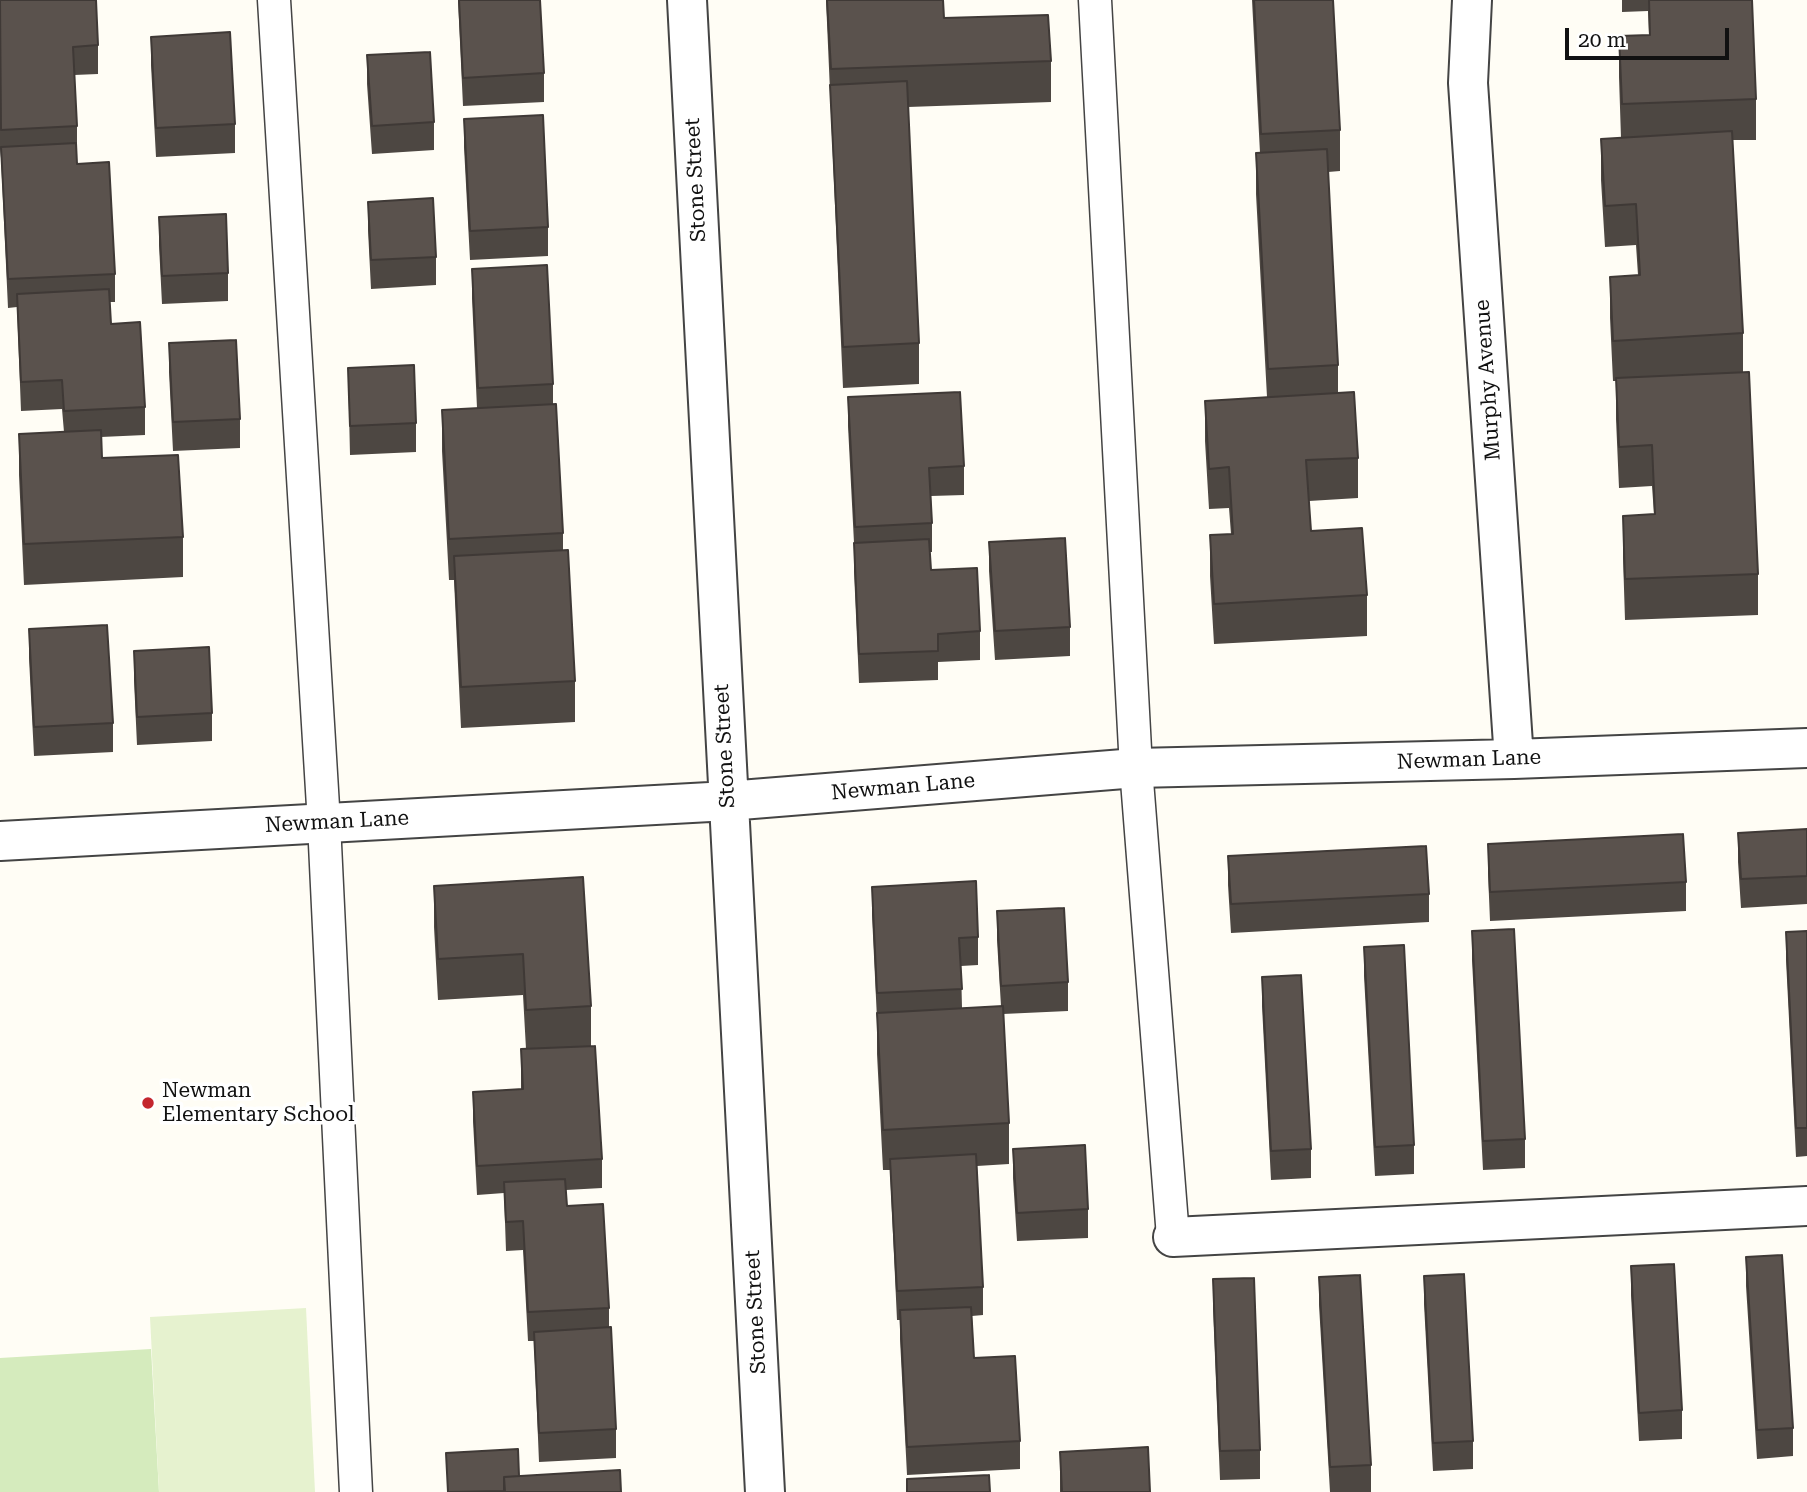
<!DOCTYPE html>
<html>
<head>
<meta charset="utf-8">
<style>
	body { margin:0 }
	#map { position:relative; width:1807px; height:1492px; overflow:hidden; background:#fffdf5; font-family:"Roboto Serif",serif }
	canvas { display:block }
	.scale { position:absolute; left:1565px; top:28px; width:164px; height:32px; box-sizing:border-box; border:4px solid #111; border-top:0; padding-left:9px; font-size:21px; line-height:24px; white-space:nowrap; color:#111; -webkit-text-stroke:5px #fff; paint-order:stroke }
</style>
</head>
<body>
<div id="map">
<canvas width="1807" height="1492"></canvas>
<div class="scale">20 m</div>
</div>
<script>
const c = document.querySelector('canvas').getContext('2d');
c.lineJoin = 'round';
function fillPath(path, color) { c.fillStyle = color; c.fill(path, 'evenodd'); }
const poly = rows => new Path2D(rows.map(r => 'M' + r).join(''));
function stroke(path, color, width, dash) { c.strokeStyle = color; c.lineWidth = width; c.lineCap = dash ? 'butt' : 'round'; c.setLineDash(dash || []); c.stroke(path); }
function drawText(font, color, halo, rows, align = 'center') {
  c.font = font + ' "Roboto Serif",serif'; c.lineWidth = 7; c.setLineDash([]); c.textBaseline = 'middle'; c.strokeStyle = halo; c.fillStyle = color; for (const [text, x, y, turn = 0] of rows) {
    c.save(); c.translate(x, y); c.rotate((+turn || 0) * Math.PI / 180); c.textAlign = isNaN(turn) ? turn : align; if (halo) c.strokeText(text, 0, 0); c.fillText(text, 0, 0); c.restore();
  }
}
fillPath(poly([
	[151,1349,159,1492,0,1492,0,1358]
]), '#d5ebbd');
fillPath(poly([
	[306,1308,315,1492,159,1492,150,1317]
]), '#e6f2cf');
const service = poly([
	[274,0,324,823,356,1492],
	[1095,0,1136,768,1173,1237]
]);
const minor = poly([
	[687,0,765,1492],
	[1472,0,1468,83,1514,759],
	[0,841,728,801,1136,768,1514,759,1807,748],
	[1173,1237,1807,1206]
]);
stroke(service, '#444', 35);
stroke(minor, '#444', 42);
stroke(service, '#fff', 32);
stroke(minor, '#fff', 38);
fillPath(poly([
	[0,0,98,45,98,74,74,75,77,126,77,164,115,274,115,302,110,302,111,324,145,407,145,435,101,437,102,458,183,537,183,577,24,585,19,475,19,434,64,432,62,409,21,411,17,307,8,308,1,158,0,148],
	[458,0,540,0,544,73,544,102,463,106],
	[826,0,943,0,944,18,1051,61,1051,102,908,107,919,343,919,384,843,388],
	[1252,0,1333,0,1340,130,1340,171,1328,172,1338,365,1338,393,1358,458,1358,498,1309,501,1311,531,1367,595,1367,636,1214,644,1210,576,1210,535,1231,534,1229,508,1209,509,1205,441,1205,401,1267,397,1256,194,1256,153,1260,153],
	[1622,0,1752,0,1756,99,1756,140,1732,140,1743,333,1743,372,1758,574,1758,615,1625,620,1623,557,1623,516,1654,514,1652,486,1619,488,1616,419,1616,381,1613,381,1610,318,1610,277,1638,275,1636,245,1605,247,1601,180,1601,139,1621,138,1619,77,1619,36,1649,35,1648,11,1622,12],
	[151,37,235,124,235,153,156,157,151,65],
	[367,55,434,122,434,150,372,154,367,84],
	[464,119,548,227,548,256,470,260,464,147],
	[368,202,436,257,436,285,371,289,368,230],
	[159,217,228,273,228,301,162,304,159,245],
	[472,269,553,384,553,404,563,533,563,551,575,681,575,722,461,728,454,580,449,580,442,451,442,410,477,408,472,298],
	[169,343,240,419,240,448,173,451,169,372],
	[348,368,416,423,416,452,350,455],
	[848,397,964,466,964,495,931,496,932,523,932,552,930,552,931,570,980,631,980,660,938,662,938,680,859,683,854,571,854,543,848,426],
	[989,542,1070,627,1070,656,995,660,989,571],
	[29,629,113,723,113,752,34,756,29,658],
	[134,651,212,713,212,741,137,745,134,680],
	[1807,829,1807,904,1741,908,1738,862,1738,833],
	[1488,844,1686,882,1686,911,1490,921,1488,873],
	[1228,856,1429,894,1429,922,1231,933,1228,885],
	[434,886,591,1006,591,1046,602,1159,602,1188,566,1190,567,1206,609,1308,609,1328,616,1429,616,1458,539,1462,534,1341,528,1341,523,1250,506,1251,504,1193,477,1195,473,1121,473,1092,521,1089,521,1049,526,1049,523,995,438,1000,434,927],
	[872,887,978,937,978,965,961,966,962,1008,1001,1006,997,940,997,911,1068,982,1068,1011,1003,1014,1009,1123,1009,1164,977,1166,983,1287,983,1315,972,1316,974,1358,1020,1441,1020,1469,907,1475,900,1339,900,1320,897,1320,890,1170,883,1170,877,1054,877,1019,872,915],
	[1472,931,1525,1139,1525,1168,1483,1170,1472,960],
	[1807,931,1807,1156,1796,1157,1786,960,1786,932],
	[1364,947,1414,1145,1414,1174,1375,1176,1364,976],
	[1262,977,1311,1149,1311,1178,1271,1180,1262,1006],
	[1013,1149,1088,1209,1088,1238,1017,1241,1013,1178],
	[1746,1257,1793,1428,1793,1456,1757,1459,1746,1286],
	[1631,1266,1682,1410,1682,1439,1639,1441,1631,1295],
	[1424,1276,1473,1441,1473,1469,1433,1471,1424,1304],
	[1319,1277,1371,1465,1371,1492,1330,1492,1319,1305],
	[1213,1279,1260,1450,1260,1479,1220,1480,1213,1308],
	[1060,1452,1150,1492,1060,1492]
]), '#4d4742');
const building = poly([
	[0,0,96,0,98,45,73,47,77,126,1,130,0,0],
	[459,0,540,0,544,73,463,78,459,0],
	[827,0,943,0,944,18,1048,15,1051,61,831,69,827,0],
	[1254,0,1333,0,1340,130,1261,134,1254,0],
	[1649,0,1752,0,1756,99,1622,104,1619,36,1650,35,1649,0],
	[230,32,235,124,156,128,151,37,230,32],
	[430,52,434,122,372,126,367,55,430,52],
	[907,81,919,343,843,347,830,85,907,81],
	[543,115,548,227,470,231,464,119,543,115],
	[1732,131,1743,333,1613,341,1610,277,1640,275,1636,204,1605,206,1601,139,1732,131],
	[76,143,77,164,109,162,115,274,8,279,1,147,76,143],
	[1327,149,1338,365,1268,369,1256,153,1327,149],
	[433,198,436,257,371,260,368,202,433,198],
	[226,214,228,273,162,276,159,217,226,214],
	[547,265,553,384,478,388,472,269,547,265],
	[109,289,111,324,140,322,145,407,64,411,62,380,21,382,17,294,109,289],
	[236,340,240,419,173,422,169,343,236,340],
	[414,365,416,423,350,426,348,368,414,365],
	[1749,372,1758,574,1625,579,1623,516,1655,514,1652,445,1619,447,1616,378,1749,372],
	[960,392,964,466,929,468,932,523,855,527,848,397,960,392],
	[1354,392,1358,458,1306,460,1311,531,1362,528,1367,595,1214,604,1210,535,1233,534,1229,467,1209,469,1205,401,1354,392],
	[556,404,563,533,449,539,442,410,556,404],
	[101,430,102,458,178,455,183,537,24,544,19,434,101,430],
	[1065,538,1070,627,995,631,989,542,1065,538],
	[929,539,931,570,977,568,980,631,938,634,938,651,859,654,854,543,929,539],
	[568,550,575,681,461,687,454,556,568,550],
	[107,625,113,723,34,727,29,629,107,625],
	[209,647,212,713,137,717,134,651,209,647],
	[1807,829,1807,876,1741,879,1738,833,1807,829],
	[1683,834,1686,882,1490,892,1488,844,1683,834],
	[1426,846,1429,894,1231,904,1228,856,1426,846],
	[583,877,591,1006,526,1010,523,954,438,959,434,886,583,877],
	[976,881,978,937,959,938,962,989,877,993,872,887,976,881],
	[1064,908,1068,982,1001,986,997,911,1064,908],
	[1514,929,1525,1139,1483,1141,1472,931,1514,929],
	[1807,931,1807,1128,1796,1128,1786,932,1807,931],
	[1404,945,1414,1145,1375,1147,1364,947,1404,945],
	[1301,975,1311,1149,1271,1151,1262,977,1301,975],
	[1003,1006,1009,1123,883,1130,877,1013,1003,1006],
	[595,1046,602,1159,477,1166,473,1092,523,1089,521,1049,595,1046],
	[1085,1145,1088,1209,1017,1213,1013,1149,1085,1145],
	[976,1154,983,1287,897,1291,890,1159,976,1154],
	[565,1179,567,1206,603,1204,609,1308,528,1312,523,1221,506,1222,504,1182,565,1179],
	[1782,1255,1793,1428,1757,1430,1746,1257,1782,1255],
	[1674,1264,1682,1410,1639,1413,1631,1266,1674,1264],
	[1464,1274,1473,1441,1433,1443,1424,1276,1464,1274],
	[1360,1275,1371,1465,1330,1467,1319,1277,1360,1275],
	[1254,1278,1260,1450,1220,1451,1213,1279,1254,1278],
	[971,1307,974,1358,1015,1356,1020,1441,907,1447,900,1310,971,1307],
	[611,1327,616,1429,539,1433,534,1332,611,1327],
	[1148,1447,1150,1492,1062,1492,1060,1452,1148,1447],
	[518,1449,519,1476,504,1477,504,1491,448,1492,446,1453,518,1449],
	[620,1470,621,1492,505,1492,504,1477,620,1470],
	[989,1475,990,1492,907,1492,907,1479,989,1475]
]);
fillPath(building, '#5a524d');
stroke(building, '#3f3936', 2);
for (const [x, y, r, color] of [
	[148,1103,7,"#c4262e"]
]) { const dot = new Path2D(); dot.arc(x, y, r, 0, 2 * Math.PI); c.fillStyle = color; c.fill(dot); stroke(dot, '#fff', 2.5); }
drawText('21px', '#111', '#fff', [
	["Stone Street",696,180,-93],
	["Murphy Avenue",1488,380,-94],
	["Stone Street",725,746,-93],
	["Newman Lane",1469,760,-2],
	["Newman Lane",903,787,-5],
	["Newman Lane",337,822,-3],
	["Stone Street",756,1312,-93]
]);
drawText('21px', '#111', '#fff', [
	["Newman",162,1091],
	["Elementary School",162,1115]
], 'left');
</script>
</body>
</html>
